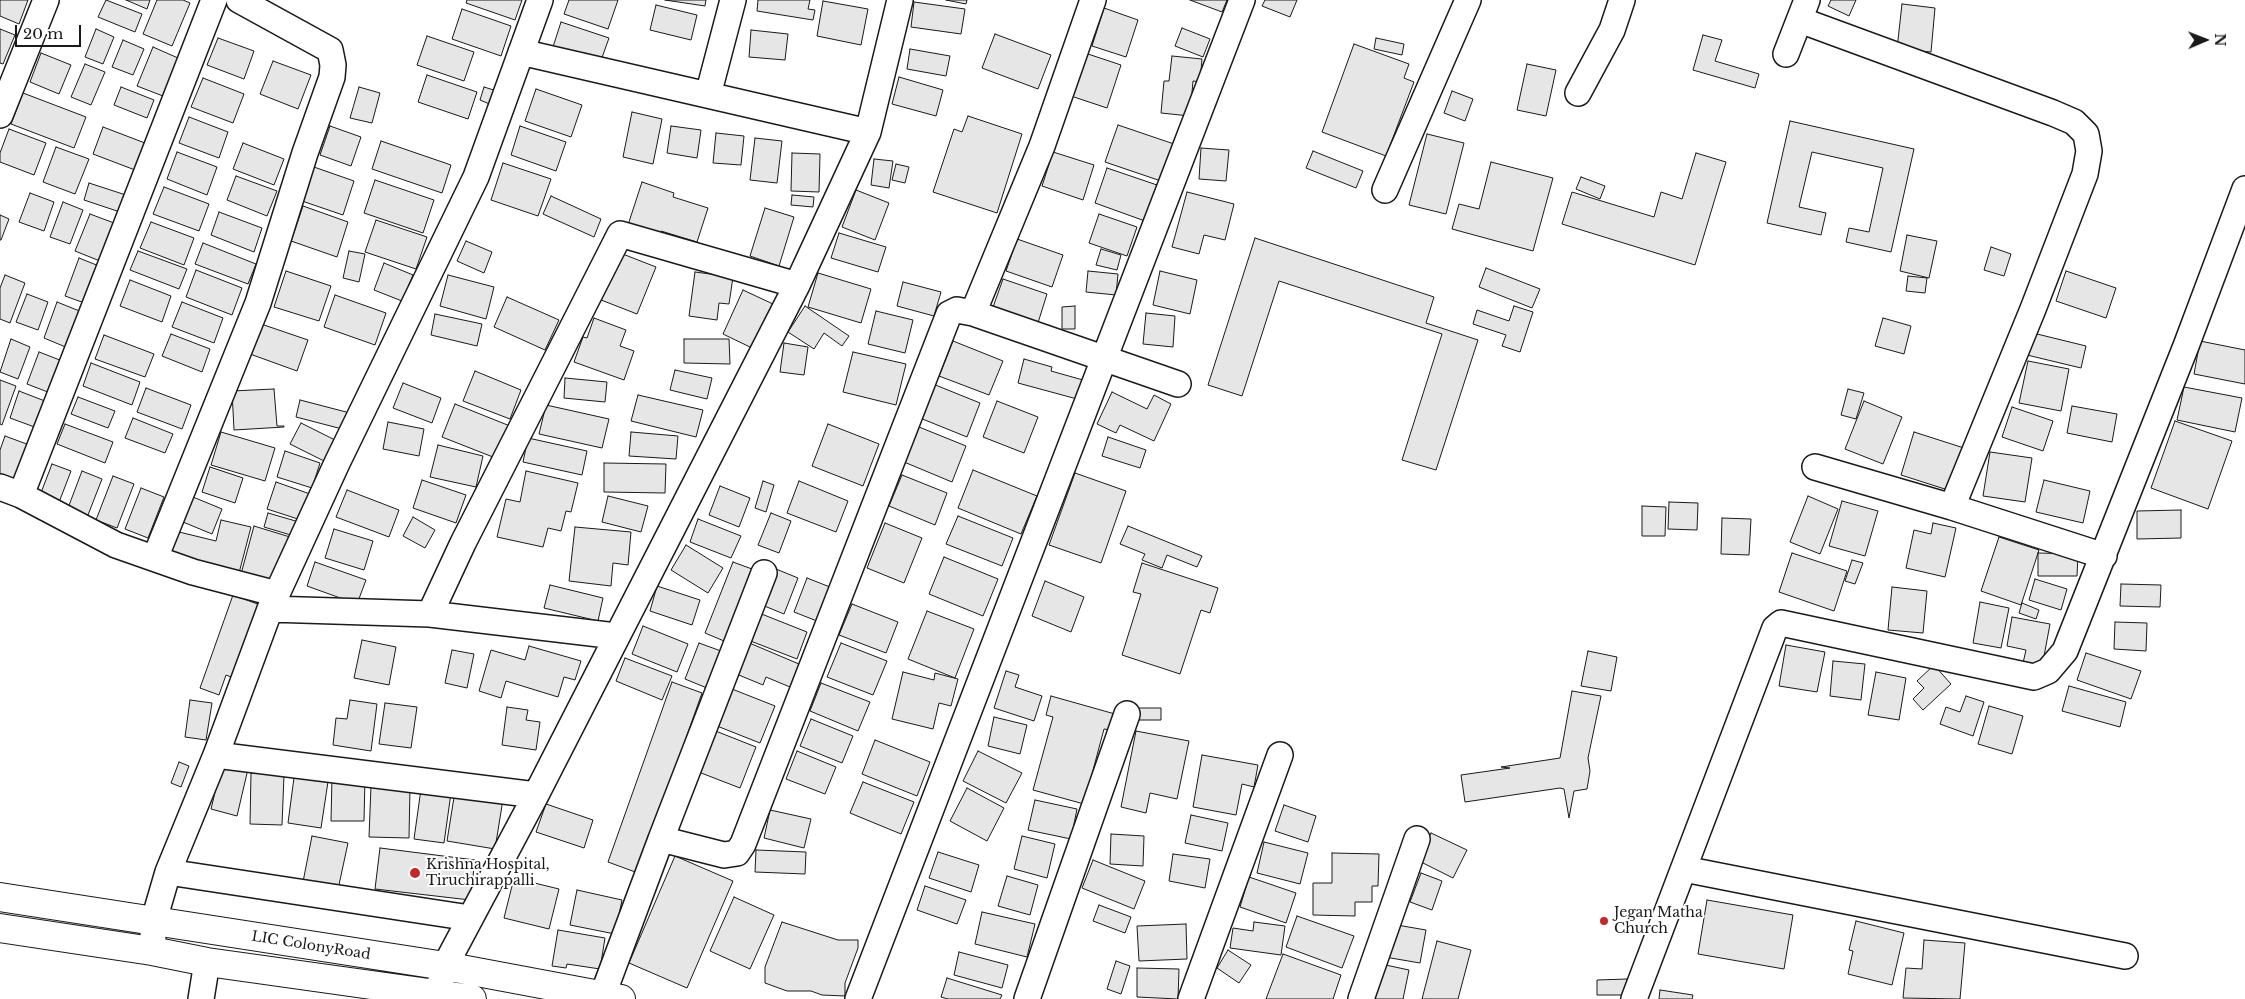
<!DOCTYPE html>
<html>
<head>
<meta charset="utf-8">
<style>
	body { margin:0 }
	#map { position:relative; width:2245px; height:999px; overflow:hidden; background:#fff; font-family:"Libre Baskerville",serif }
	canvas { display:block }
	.north { position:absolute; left:2180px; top:15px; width:50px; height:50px; -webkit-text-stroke:4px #fff; paint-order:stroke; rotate:89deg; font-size:14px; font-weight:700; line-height:20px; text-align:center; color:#1a1a1a }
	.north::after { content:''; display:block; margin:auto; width:18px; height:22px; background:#1a1a1a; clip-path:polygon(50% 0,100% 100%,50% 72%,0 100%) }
	.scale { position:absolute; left:15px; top:25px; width:66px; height:22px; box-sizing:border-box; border:2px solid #1a1a1a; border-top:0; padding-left:6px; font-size:15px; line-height:18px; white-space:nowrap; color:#1a1a1a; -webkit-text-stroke:4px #fff; paint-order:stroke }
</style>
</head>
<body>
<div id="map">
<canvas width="2245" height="999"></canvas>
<div class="north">N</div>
<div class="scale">20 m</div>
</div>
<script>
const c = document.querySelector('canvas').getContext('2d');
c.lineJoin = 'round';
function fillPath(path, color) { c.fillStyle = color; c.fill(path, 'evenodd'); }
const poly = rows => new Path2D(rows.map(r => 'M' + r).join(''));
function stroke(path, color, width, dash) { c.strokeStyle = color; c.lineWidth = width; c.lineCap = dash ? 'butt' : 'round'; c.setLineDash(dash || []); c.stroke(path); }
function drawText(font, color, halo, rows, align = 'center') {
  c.font = font + ' "Libre Baskerville",serif'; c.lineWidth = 4; c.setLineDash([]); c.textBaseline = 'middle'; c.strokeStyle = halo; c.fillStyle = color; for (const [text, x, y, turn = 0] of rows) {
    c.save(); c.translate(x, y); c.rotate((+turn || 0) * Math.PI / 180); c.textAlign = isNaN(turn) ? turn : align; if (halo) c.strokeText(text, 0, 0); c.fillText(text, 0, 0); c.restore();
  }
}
const building = poly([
	[0,0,28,0,19,24,0,16,0,0],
	[106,0,142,14,135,32,98,17,106,0],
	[126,0,150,0,147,9,126,0],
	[157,0,183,0,190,3,172,46,143,34,157,0],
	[467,0,522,0,515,20,466,3,467,0],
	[569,0,618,0,608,29,564,14,569,0],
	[665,0,706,0,705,6,665,0],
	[758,0,810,0,808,9,815,10,813,20,757,11,758,0],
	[946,0,967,0,966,4,946,0],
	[1190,0,1227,0,1222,12,1190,0],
	[1265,0,1297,0,1290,17,1262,6,1265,0],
	[1831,0,1856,0,1849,16,1828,6,1831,0],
	[823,1,868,9,861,45,817,36,823,1],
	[914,2,965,9,961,34,911,27,914,2],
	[1902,4,1935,8,1931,52,1897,49,1902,4],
	[656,5,697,15,691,40,650,30,656,5],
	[1104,8,1138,20,1126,57,1092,46,1104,8],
	[462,9,511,26,501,56,452,39,462,9],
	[561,22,609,38,599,66,552,50,561,22],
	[1182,28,1210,39,1203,57,1175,46,1182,28],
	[0,29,15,35,3,64,0,63,0,29],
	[96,29,114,37,103,64,85,57,96,29],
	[751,30,788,34,785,60,749,57,751,30],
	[995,34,1051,55,1038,89,982,68,995,34],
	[1703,35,1722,40,1715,61,1759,74,1755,88,1693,70,1703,35],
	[427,36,474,52,464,81,417,65,427,36],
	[218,38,254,51,244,79,207,65,218,38],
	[1376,38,1404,44,1402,55,1374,49,1376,38],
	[123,40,144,49,133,75,112,67,123,40],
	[1354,44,1409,64,1404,78,1414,82,1386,156,1322,132,1354,44],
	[153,47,178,58,163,96,137,86,153,47],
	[910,49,950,56,946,76,907,69,910,49],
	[1082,52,1121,65,1107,108,1068,95,1082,52],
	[41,53,71,65,59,94,30,82,41,53],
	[1172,56,1202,59,1200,82,1193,81,1190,116,1161,113,1164,81,1169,81,1172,56],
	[273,61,311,75,298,109,260,94,273,61],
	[85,64,105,72,91,105,71,97,85,64],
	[1527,64,1556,70,1546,116,1517,110,1527,64],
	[427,75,477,92,468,119,418,102,427,75],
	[899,77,943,90,936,116,892,104,899,77],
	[203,78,244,94,233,123,191,107,203,78],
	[121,87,154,100,147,118,114,105,121,87],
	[359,87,380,93,372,123,350,118,359,87],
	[484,87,497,91,492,105,480,100,484,87],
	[536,89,582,105,571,137,525,121,536,89],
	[1452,91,1473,99,1465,121,1444,113,1452,91],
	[23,93,86,117,74,148,11,124,23,93],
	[632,112,662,119,653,164,623,157,632,112],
	[968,116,1022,134,997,213,933,192,954,129,962,132,968,116],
	[189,117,228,132,219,158,179,143,189,117],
	[1790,121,1914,149,1891,252,1846,242,1849,228,1869,232,1883,168,1812,152,1799,207,1826,213,1821,235,1767,223,1790,121],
	[1118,125,1174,144,1161,181,1105,162,1118,125],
	[330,126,361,137,351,166,320,155,330,126],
	[520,126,566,142,556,171,511,155,520,126],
	[671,126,701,130,697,158,667,153,671,126],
	[103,127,145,143,135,170,93,154,103,127],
	[9,129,46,143,34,175,0,162,0,153,9,129],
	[716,133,744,136,741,165,713,163,716,133],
	[1427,134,1464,143,1446,214,1409,205,1427,134],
	[755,138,782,141,777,183,750,180,755,138],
	[381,141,451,165,442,193,372,169,381,141],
	[243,143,284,159,274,185,233,169,243,143],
	[56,147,89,159,75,194,43,182,56,147],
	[1201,148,1229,150,1226,181,1199,179,1201,148],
	[1313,151,1363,171,1356,188,1306,168,1313,151],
	[177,152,217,167,207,195,167,179,177,152],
	[1053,152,1094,165,1083,200,1042,186,1053,152],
	[792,153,820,154,819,192,791,191,792,153],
	[1696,153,1726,162,1695,265,1562,224,1572,192,1654,217,1661,192,1682,199,1696,153],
	[874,159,893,161,889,188,871,185,874,159],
	[1491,162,1553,178,1533,251,1452,229,1459,204,1479,209,1491,162],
	[503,163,551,179,538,216,491,200,503,163],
	[896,164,909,167,905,183,892,180,896,164],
	[311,166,354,181,343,215,299,200,311,166],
	[1107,168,1157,185,1145,221,1095,203,1107,168],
	[236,176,277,191,267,216,227,200,236,176],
	[1581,177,1605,186,1600,199,1576,189,1581,177],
	[375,180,434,200,423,233,364,213,375,180],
	[642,182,674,193,673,197,708,208,697,242,661,231,659,235,628,225,642,182],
	[89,183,132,197,126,214,84,200,89,183],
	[164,187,209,204,199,231,153,214,164,187],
	[856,190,889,203,875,240,842,227,856,190],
	[1187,192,1234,204,1225,240,1204,235,1199,254,1172,247,1187,192],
	[30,193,54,202,44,231,19,222,30,193],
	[792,195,814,197,813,207,791,205,792,195],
	[551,196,601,219,594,237,543,214,551,196],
	[63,202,83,210,70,244,50,237,63,202],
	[303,206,348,222,337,257,291,241,303,206],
	[765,208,794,217,779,266,750,256,765,208],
	[219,212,262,228,254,252,211,235,219,212],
	[90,214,114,223,100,261,75,251,90,214],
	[1099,214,1137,227,1127,256,1089,243,1099,214],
	[0,215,9,219,1,240,0,240,0,215],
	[376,220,427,237,416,269,365,252,376,220],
	[151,222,194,238,184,265,140,248,151,222],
	[839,233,886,247,878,272,831,258,839,233],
	[1907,235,1937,241,1929,278,1900,271,1907,235],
	[1255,238,1434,297,1426,323,1478,340,1436,470,1402,460,1442,334,1279,281,1242,396,1208,385,1255,238],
	[1017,239,1063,255,1052,287,1006,271,1017,239],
	[466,241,492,252,484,273,457,261,466,241],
	[203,243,256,264,248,284,195,264,203,243],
	[1991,247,2011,254,2004,276,1984,270,1991,247],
	[1101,249,1121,255,1117,270,1096,265,1101,249],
	[138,251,187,269,179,289,130,270,138,251],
	[349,251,365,254,359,282,343,278,349,251],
	[615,251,656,267,637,314,596,298,615,251],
	[79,258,104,268,90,305,65,296,79,258],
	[384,263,413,275,402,301,374,290,384,263],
	[1486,268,1540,289,1532,308,1479,287,1486,268],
	[196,270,242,288,232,315,186,297,196,270],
	[286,271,331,286,319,321,274,307,286,271],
	[1088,271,1118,274,1116,295,1086,292,1088,271],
	[1160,271,1197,280,1190,314,1153,305,1160,271],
	[2066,271,2116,288,2106,318,2056,301,2066,271],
	[695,272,733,277,729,304,719,303,717,320,689,316,695,272],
	[818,273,871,289,861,323,808,307,818,273],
	[5,275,25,283,10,323,0,319,0,288,5,275],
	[448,275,494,287,486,319,440,306,448,275],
	[1908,276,1927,278,1925,293,1906,291,1908,276],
	[1003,279,1047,294,1037,326,992,310,1003,279],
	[130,280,171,296,162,322,120,306,130,280],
	[903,282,941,292,934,316,897,306,903,282],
	[743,290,773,304,752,348,723,334,743,290],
	[27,294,48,302,38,330,16,322,27,294],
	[335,295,386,313,375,345,324,327,335,295],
	[507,297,559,320,545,350,494,327,507,297],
	[57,302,82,312,68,348,44,338,57,302],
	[182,302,223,318,214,343,172,327,182,302],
	[805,306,849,336,842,346,824,333,814,349,788,332,805,306],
	[1075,306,1075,329,1062,329,1062,307,1075,306],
	[1514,306,1533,312,1520,352,1502,346,1506,335,1473,324,1477,310,1509,321,1514,306],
	[876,311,913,320,905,353,868,344,876,311],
	[1146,313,1175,316,1173,347,1143,344,1146,313],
	[435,314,482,324,477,346,431,335,435,314],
	[594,318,626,330,620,346,634,351,624,380,574,362,583,337,587,338,594,318],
	[1883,318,1911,326,1904,354,1875,346,1883,318],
	[261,324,308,340,297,371,250,354,261,324],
	[2033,333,2086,346,2081,368,2027,355,2033,333],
	[171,334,210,349,202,372,162,356,171,334],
	[104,335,154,354,145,377,95,359,104,335],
	[11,339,30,347,18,379,0,372,11,339],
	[684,339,729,339,730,364,684,363,684,339],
	[953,341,1003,361,989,395,939,376,953,341],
	[2200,341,2245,350,2245,384,2194,374,2200,341],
	[784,343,808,347,804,375,780,372,784,343],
	[39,352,65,362,53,394,27,384,39,352],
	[853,352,906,364,896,405,843,392,853,352],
	[1024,359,1052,367,1051,371,1083,380,1077,399,1018,383,1024,359],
	[2028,361,2069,369,2061,411,2019,403,2028,361],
	[91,363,140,382,132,405,83,386,91,363],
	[675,370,712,378,707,399,670,390,675,370],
	[475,371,521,390,510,419,463,401,475,371],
	[565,378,607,382,605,402,564,398,565,378],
	[0,380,16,386,2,425,0,424,0,380],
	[403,383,441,398,432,423,393,408,403,383],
	[933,384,980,403,967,437,920,418,933,384],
	[2184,387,2242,398,2235,432,2177,420,2184,387],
	[146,388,191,405,182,429,137,412,146,388],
	[274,389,277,426,284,426,284,427,234,430,232,391,274,389],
	[1848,389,1864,393,1856,419,1841,415,1848,389],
	[19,391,50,403,40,429,10,418,19,391],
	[1112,392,1147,409,1154,395,1171,404,1154,441,1120,425,1116,433,1097,424,1112,392],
	[638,395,703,410,696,437,631,421,638,395],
	[78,397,115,411,108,428,71,414,78,397],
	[300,400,350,413,346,430,296,417,300,400],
	[997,401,1038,417,1024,453,983,437,997,401],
	[1864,401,1902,417,1883,464,1845,449,1864,401],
	[455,404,510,426,498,459,442,437,455,404],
	[546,405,609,419,602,448,539,434,546,405],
	[2072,406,2117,414,2112,442,2067,433,2072,406],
	[2012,407,2053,421,2043,451,2002,437,2012,407],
	[133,418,173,434,165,453,125,438,133,418],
	[2175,421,2232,441,2208,509,2151,488,2175,421],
	[388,422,424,429,419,456,383,449,388,422],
	[301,423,335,440,324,461,290,444,301,423],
	[65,424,113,442,105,463,57,444,65,424],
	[828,424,879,444,863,486,812,466,828,424],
	[919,427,966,446,952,482,904,462,919,427],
	[221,432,275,448,265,481,211,465,221,432],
	[631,432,678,436,676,459,629,456,631,432],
	[1914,432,1964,448,1951,491,1901,475,1914,432],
	[5,436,32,446,17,485,0,479,0,450,5,436],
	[1108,437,1146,450,1140,468,1102,456,1108,437],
	[528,438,587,451,582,475,523,462,528,438],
	[438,445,483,456,476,487,430,477,438,445],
	[285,451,320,463,312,488,277,477,285,451],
	[1990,452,2032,458,2025,502,1983,496,1990,452],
	[604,463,666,464,665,493,604,492,604,463],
	[52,464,71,471,58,505,39,498,52,464],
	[210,467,243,478,235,503,202,492,210,467],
	[973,470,1037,496,1021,534,958,508,973,470],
	[82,471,102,479,88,515,68,508,82,471],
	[526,471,578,483,571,512,566,511,561,531,548,528,543,547,497,537,506,499,520,502,526,471],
	[1075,473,1126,491,1101,563,1049,545,1075,473],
	[902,475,947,493,935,525,889,506,902,475],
	[113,476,134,484,117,528,96,520,113,476],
	[422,480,466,495,456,523,413,508,422,480],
	[2044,480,2090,491,2083,523,2036,512,2044,480],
	[763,481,774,485,766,512,755,508,763,481],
	[799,481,848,501,836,532,787,513,799,481],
	[276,482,310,494,301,520,267,509,276,482],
	[720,486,750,498,739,527,709,515,720,486],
	[141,488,164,497,148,538,125,529,141,488],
	[347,490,399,510,389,537,336,517,347,490],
	[608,496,648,506,641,532,602,522,608,496],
	[1808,496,1838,509,1820,554,1790,542,1808,496],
	[193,497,222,509,212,534,183,522,193,497],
	[1842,501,1878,511,1865,556,1829,546,1842,501],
	[1669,502,1698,503,1697,530,1668,529,1669,502],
	[1642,506,1666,507,1665,536,1642,536,1642,506],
	[2181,510,2181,538,2137,539,2137,511,2181,510],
	[268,513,299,522,294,536,264,527,268,513],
	[771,513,791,521,779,553,758,545,771,513],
	[958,516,1013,538,1002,566,946,544,958,516],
	[413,517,435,530,425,548,403,536,413,517],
	[1722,518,1751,519,1749,555,1721,554,1722,518],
	[698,519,741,536,731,558,690,542,698,519],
	[221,520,251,527,238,577,168,558,175,531,216,541,221,520],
	[885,523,922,538,904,583,867,568,885,523],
	[1933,523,1956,528,1945,577,1906,568,1914,530,1931,534,1933,523],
	[254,526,290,537,277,584,241,574,254,526],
	[1128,526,1202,556,1197,567,1167,555,1162,568,1142,560,1145,554,1120,544,1128,526],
	[575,527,631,532,628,565,613,563,611,586,569,581,575,527],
	[334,529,373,541,364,570,325,558,334,529],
	[1999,537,2039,550,2021,605,1981,591,1999,537],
	[686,545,723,568,708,593,671,570,686,545],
	[1792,553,1847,571,1834,611,1779,592,1792,553],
	[2038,553,2078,554,2077,576,2038,576,2038,553],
	[944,557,998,579,983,616,929,594,944,557],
	[1852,560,1863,563,1855,584,1845,581,1852,560],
	[315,562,366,580,357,604,307,586,315,562],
	[733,562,752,569,724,641,705,633,733,562],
	[1142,563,1218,588,1210,613,1201,610,1180,674,1122,655,1141,594,1133,592,1142,563],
	[776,569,798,578,784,614,762,605,776,569],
	[807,578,830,587,817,621,794,612,807,578],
	[2035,579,2067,589,2061,610,2029,600,2035,579],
	[1045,581,1084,597,1071,632,1032,616,1045,581],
	[2121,584,2161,585,2160,607,2120,606,2121,584],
	[550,585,603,598,598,621,544,608,550,585],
	[657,586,700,600,692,625,650,611,657,586],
	[1892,587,1927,591,1923,633,1888,630,1892,587],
	[233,595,263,606,236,679,226,675,219,695,200,688,233,595],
	[1980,602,2009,608,2001,648,1973,643,1980,602],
	[2022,603,2039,610,2036,619,2019,613,2022,603],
	[852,604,898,622,886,653,839,635,852,604],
	[927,611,974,629,955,678,908,659,927,611],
	[759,613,807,632,797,659,748,640,759,613],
	[2012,617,2050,624,2042,667,2023,663,2026,650,2007,646,2012,617],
	[2115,622,2147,623,2146,651,2114,649,2115,622],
	[643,626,688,644,677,672,632,654,643,626],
	[362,640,396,647,389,685,354,678,362,640],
	[747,642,799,664,790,687,766,677,763,685,734,673,747,642],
	[699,643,721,651,707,688,685,679,699,643],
	[841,643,887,661,873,695,827,677,841,643],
	[1786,645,1825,652,1817,692,1779,686,1786,645],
	[529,646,581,661,575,680,564,677,558,697,506,681,501,698,479,691,491,650,525,660,529,646],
	[452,650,474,654,467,688,445,683,452,650],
	[1588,651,1617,657,1611,691,1581,686,1588,651],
	[2086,653,2141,671,2131,699,2077,680,2086,653],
	[625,658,672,676,662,700,616,681,625,658],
	[1833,661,1865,664,1861,700,1830,696,1833,661],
	[1934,665,1951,684,1923,710,1913,699,1924,688,1917,681,1934,665],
	[1006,671,1019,675,1015,687,1042,696,1034,721,994,708,1006,671],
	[903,672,934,680,935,673,958,679,951,706,939,703,933,729,892,719,903,672],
	[1876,672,1906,678,1899,720,1868,715,1876,672],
	[672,682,702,693,638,873,608,862,672,682],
	[821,683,870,702,858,731,810,711,821,683],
	[2069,686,2126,702,2120,727,2062,711,2069,686],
	[732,689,775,706,760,743,717,726,732,689],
	[1572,691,1601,696,1588,758,1590,771,1587,789,1574,791,1569,818,1564,789,1560,788,1465,802,1461,775,1510,768,1501,767,1560,758,1572,691],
	[1051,696,1115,714,1110,730,1104,729,1084,804,1033,790,1053,717,1046,715,1051,696],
	[1966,696,1984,702,1973,736,1940,724,1946,707,1960,712,1966,696],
	[190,700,212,703,206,740,185,737,190,700],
	[350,700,377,704,371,751,333,745,336,718,347,719,350,700],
	[385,703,417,707,411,748,379,744,385,703],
	[1989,706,2023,716,2012,754,1978,744,1989,706],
	[507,707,528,710,526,720,540,722,536,750,502,745,507,707],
	[1138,708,1161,708,1161,720,1138,720,1138,708],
	[994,717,1027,725,1020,754,988,746,994,717],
	[811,719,853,736,842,763,800,746,811,719],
	[713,730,756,747,740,788,696,771,713,730],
	[1136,731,1189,741,1177,799,1150,793,1146,813,1121,807,1136,731],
	[875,740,930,762,917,796,862,774,875,740],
	[797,751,836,767,825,794,786,779,797,751],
	[978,751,1022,773,1006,803,963,781,978,751],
	[1202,755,1258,765,1254,787,1242,784,1236,815,1193,807,1202,755],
	[179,762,189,766,181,787,171,783,179,762],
	[222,763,248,769,237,816,211,809,222,763],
	[295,770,329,775,321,828,288,823,295,770],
	[251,773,284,775,282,825,250,824,251,773],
	[332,777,365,777,364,821,331,821,332,777],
	[863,782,914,802,901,834,850,813,863,782],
	[456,785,504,793,495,849,447,841,456,785],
	[371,786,410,787,409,838,369,837,371,786],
	[967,788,1004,808,987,841,950,821,967,788],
	[421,789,451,793,444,843,414,839,421,789],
	[1035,800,1077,809,1071,839,1028,830,1035,800],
	[546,804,593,820,584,848,536,832,546,804],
	[1284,805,1316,816,1308,842,1275,831,1284,805],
	[770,810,811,819,804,848,764,838,770,810],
	[1191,815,1228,823,1222,851,1185,843,1191,815],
	[1431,833,1467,850,1453,878,1419,861,1431,833],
	[1111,834,1144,836,1143,866,1110,864,1111,834],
	[312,836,348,843,337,894,302,887,312,836],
	[1022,836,1055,844,1047,878,1014,869,1022,836],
	[1264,842,1308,853,1300,884,1257,873,1264,842],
	[380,848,475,860,470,900,375,889,380,848],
	[756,850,806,852,805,874,755,872,756,850],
	[938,852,979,865,971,892,929,878,938,852],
	[1332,853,1379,854,1378,886,1372,886,1372,902,1355,902,1355,916,1313,915,1313,883,1332,883,1332,853],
	[1173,854,1210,859,1205,888,1169,881,1173,854],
	[675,856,733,881,687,988,629,963,675,856],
	[1093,860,1145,881,1134,909,1082,888,1093,860],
	[1421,873,1442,881,1432,910,1410,902,1421,873],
	[1007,876,1038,885,1030,915,998,906,1007,876],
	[1249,877,1296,893,1286,923,1240,907,1249,877],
	[514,878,559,889,549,929,504,918,514,878],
	[925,886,966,900,957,924,917,910,925,886],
	[577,890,622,900,615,934,570,925,577,890],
	[734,897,774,915,750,969,710,951,734,897],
	[1707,900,1793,915,1784,969,1698,954,1707,900],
	[1099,905,1131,917,1125,933,1093,921,1099,905],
	[982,912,1035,924,1027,957,975,944,982,912],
	[1297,916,1354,936,1342,968,1286,947,1297,916],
	[1856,921,1904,933,1892,985,1848,974,1853,951,1849,950,1856,921],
	[782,922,838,940,858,940,858,948,845,983,845,996,822,995,811,991,787,991,765,983,765,967,782,922],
	[1254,922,1285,926,1281,955,1230,948,1233,928,1253,931,1254,922],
	[1186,924,1187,959,1139,961,1137,926,1186,924],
	[1391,924,1426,930,1420,963,1385,957,1391,924],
	[558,930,605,938,600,969,567,964,566,968,552,966,558,930],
	[1924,940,1965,943,1960,999,1903,998,1906,968,1922,969,1924,940],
	[1437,941,1471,950,1458,999,1422,999,1437,941],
	[1228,950,1251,965,1239,983,1217,968,1228,950],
	[959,952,1008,965,1002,988,954,975,959,952],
	[1283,954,1341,975,1333,999,1266,999,1283,954],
	[1116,961,1130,966,1121,994,1107,989,1116,961],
	[1381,964,1409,970,1403,999,1374,999,1381,964],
	[1137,968,1179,969,1178,999,1137,997,1137,968],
	[947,978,1002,995,1000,999,948,999,941,997,947,978],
	[1627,979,1627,995,1597,995,1597,980,1627,979],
	[1660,990,1693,995,1692,999,1659,999,1660,990]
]);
fillPath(building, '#e6e6e6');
stroke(building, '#1a1a1a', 1);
const minor = poly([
	[1800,20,2053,113,2074,122,2086,134,2089,151,2085,174,2033,309,1952,507],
	[521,52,868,132],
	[1786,54,1807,0],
	[1578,93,1612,30,1622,0],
	[708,95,733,0],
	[0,115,46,0],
	[1385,190,1468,0],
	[973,313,1042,146,1093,0],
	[1815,467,1952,507,2104,556],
	[0,487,21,495,116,545,193,572,277,594],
	[21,495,214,0],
	[155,558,258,303,305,153,332,77,333,65,330,50,239,0],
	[270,609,430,614,616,636],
	[430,614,463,543,620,234,797,285],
	[216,755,536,795],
	[661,839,764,573],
	[1684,869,2125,956],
	[168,872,470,918],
	[152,951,154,920,168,872,216,755,270,609,337,463,476,177,540,0],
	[440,984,445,966,536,795,797,285,868,132,900,0],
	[602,997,661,839,724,855,737,853,743,844,949,314,957,310,973,313,1178,384],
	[201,999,207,962],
	[858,999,1242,0],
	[1027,999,1127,714],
	[1191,999,1280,755],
	[1361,999,1417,839],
	[1634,999,1775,628,1781,623,2034,677,2048,671,2065,651,2186,346,2245,189]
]);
const major = poly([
	[0,897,445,966,621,999],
	[0,928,152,951,207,962,472,999]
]);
stroke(minor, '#1a1a1a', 28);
stroke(major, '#1a1a1a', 30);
stroke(minor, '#fff', 25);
stroke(major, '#fff', 28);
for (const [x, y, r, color] of [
	[415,873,6,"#c62828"],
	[1604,921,5,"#c62828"]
]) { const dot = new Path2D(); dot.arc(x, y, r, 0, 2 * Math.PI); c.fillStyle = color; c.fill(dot); stroke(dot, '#fff', 2); }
drawText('14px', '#1a1a1a', '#fff', [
	["Krishna Hospital,",426,865],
	["Tiruchirappalli",426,881],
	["Jegan Matha",1614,913],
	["Church",1614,929]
], 'left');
drawText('14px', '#1a1a1a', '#fff', [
	["LIC ColonyRoad",311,946,9]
]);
</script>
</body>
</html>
